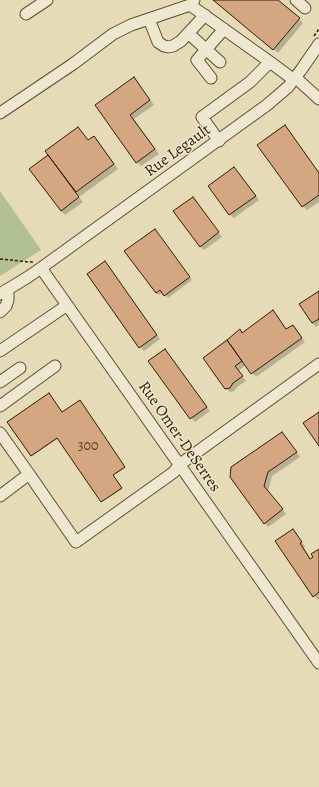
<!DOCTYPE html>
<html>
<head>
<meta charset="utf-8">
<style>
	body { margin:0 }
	canvas { display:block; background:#e5dbb7 }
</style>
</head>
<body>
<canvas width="319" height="787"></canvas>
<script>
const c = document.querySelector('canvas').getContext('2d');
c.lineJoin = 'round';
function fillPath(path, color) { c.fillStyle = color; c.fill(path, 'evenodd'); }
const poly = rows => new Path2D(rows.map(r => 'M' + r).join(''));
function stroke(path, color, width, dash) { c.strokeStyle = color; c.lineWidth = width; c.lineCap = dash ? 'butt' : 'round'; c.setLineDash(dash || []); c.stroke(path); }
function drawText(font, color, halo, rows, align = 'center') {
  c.font = font + ' Alegreya,serif'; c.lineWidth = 3; c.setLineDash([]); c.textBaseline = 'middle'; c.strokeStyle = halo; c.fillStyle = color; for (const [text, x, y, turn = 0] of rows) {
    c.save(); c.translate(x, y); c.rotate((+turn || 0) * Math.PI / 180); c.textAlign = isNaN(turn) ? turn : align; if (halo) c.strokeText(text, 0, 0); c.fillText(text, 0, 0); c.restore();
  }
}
fillPath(poly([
	[0,191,41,250,0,276]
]), '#b1c192');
fillPath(poly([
	[213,0,276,0,303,23,278,53],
	[137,82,154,105,134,119,159,154,141,166,137,162,96,105],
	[78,128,89,141,94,137,98,141,118,169,79,197,83,202,65,215,61,211,30,169,49,155],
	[289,131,319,173,319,202,307,210,303,206],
	[234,168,238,172,259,200,234,218,230,215,209,186],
	[196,202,222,237,204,250,200,246],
	[157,233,192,280,168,298,163,293,159,295,156,293],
	[109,267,160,339,144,351,140,347],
	[319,292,319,325,316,327,312,323,300,304],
	[273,312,277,316,287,330,293,326,297,330,305,342,256,377,246,365,238,371,246,381,237,387,234,391,230,392,226,388,240,330,243,333],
	[165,350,169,354,210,411,195,422,191,418,150,361],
	[79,401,125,468,113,476,122,489,102,502,59,438,32,456,9,422,62,413],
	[282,433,286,437,300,457,272,476,268,491,286,514,268,527,265,523,231,476],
	[293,530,297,534,305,547,304,548,311,559,319,550,319,599,318,600,314,596]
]), '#0003');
const building = poly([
	[213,0,278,0,300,18,273,50,213,0],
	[134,77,150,100,130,115,155,149,136,163,95,105,134,77],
	[285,125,319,173,319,195,302,207,257,145,285,125],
	[78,127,88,140,94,136,114,164,76,192,45,151,78,127],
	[48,155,79,197,61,211,29,169,48,155],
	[234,167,256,196,229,215,208,186,234,167],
	[193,197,219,232,200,247,173,211,193,197],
	[155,229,190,277,164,296,160,290,156,293,124,251,155,229],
	[105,261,157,335,139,348,87,274,105,261],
	[319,291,319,319,312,323,299,304,319,291],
	[273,310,286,329,293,325,302,338,251,374,227,340,240,329,242,333,273,310],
	[227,340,242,361,235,366,243,376,233,383,230,388,225,389,203,358,227,340],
	[165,349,207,407,190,419,148,361,165,349],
	[49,393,62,412,80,400,125,467,113,475,122,488,101,502,57,438,31,456,7,422,49,393],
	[319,412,319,446,303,423,319,412],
	[282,432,297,452,268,472,264,486,283,509,264,524,230,477,231,467,282,432],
	[293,529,302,542,300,543,310,559,313,557,311,554,319,549,319,592,313,597,275,541,293,529]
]);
fillPath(building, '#d4a682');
stroke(building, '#341c01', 1);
const minor = poly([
	[194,0,190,5,270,62],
	[296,0,305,8],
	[26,14,47,0],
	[149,19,158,42,164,46,168,47,173,46,181,41,205,15],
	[188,33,220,62],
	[211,78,197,60,224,29],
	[296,78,319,99],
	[0,113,73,64,113,34,131,25,190,5],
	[219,141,202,117,250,82,270,62,294,80],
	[41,268,319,663],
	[0,294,28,277,41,268,267,105,288,87,301,70,319,44],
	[0,312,6,306,8,300,8,294,6,290],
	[0,351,66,306],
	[0,382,20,368],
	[0,406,55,366],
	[0,433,29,474,0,496],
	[29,474,76,542,174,472,179,465,319,364]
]);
stroke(minor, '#604c2e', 13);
stroke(poly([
	[314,36,319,29],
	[0,259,29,262,34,262]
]), '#341c01', 1.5, [3, 2]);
stroke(minor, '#eee8d0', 11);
drawText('14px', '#5c3e21', null, [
	["300",88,447]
]);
drawText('16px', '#341c01', '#eee8d0', [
	["Rue Legault",178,151,-36],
	["Rue Omer-DeSerres",179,437,55]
]);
</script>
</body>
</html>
